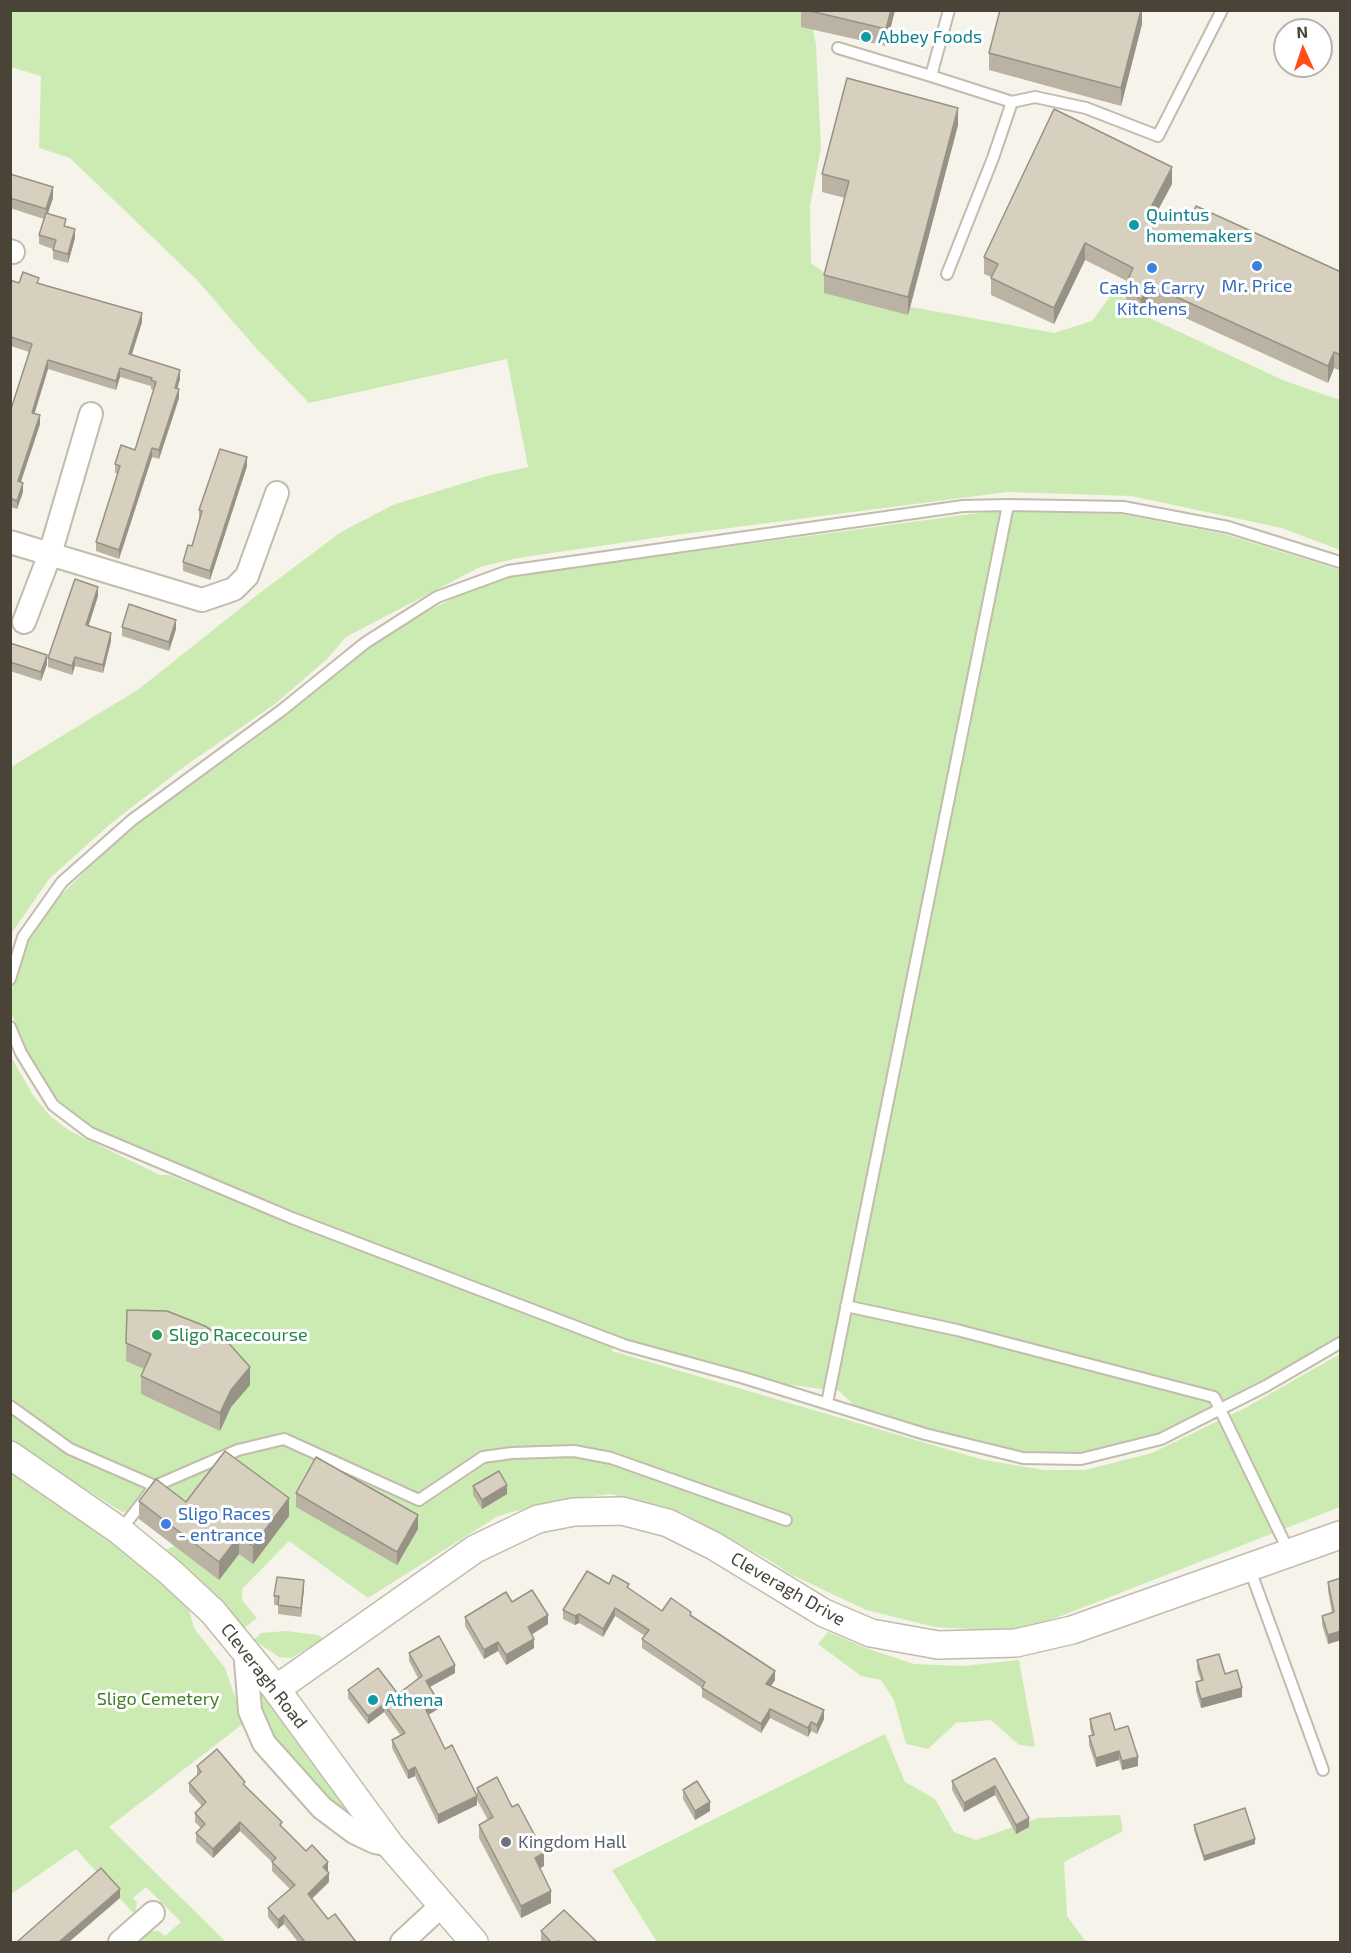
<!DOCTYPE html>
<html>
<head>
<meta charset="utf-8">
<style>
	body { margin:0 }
	#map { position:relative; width:1351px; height:1953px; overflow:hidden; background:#f6f3ea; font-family:"Exo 2",sans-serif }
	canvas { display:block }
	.frame { position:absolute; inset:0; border:12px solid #4a4438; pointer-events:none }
	.north { position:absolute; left:1273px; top:18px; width:60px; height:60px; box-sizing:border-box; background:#fff; border:2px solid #b7b4af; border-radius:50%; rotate:357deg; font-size:16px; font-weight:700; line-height:24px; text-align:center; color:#4a4438 }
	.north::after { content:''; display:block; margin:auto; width:21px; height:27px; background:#ff4e18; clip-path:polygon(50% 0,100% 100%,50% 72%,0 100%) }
</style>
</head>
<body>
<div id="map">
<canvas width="1351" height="1953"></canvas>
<div class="frame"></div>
<div class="north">N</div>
</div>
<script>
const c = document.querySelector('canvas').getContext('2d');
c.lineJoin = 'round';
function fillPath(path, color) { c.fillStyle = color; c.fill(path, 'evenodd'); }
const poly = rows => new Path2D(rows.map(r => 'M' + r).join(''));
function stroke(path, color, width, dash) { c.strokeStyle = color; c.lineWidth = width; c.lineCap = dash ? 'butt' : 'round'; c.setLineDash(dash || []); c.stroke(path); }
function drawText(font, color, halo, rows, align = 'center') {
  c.font = font + ' "Exo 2",sans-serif'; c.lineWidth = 6; c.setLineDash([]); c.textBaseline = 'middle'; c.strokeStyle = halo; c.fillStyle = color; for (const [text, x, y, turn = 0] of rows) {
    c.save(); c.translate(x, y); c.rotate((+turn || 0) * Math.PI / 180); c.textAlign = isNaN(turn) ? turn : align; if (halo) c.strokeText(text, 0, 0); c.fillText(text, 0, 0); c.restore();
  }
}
fillPath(poly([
	[11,11,809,11,816,44,821,148,810,206,811,263,857,297,1054,333,1092,321,1117,287,1141,314,1285,381,1340,400,1340,550,1282,528,1131,496,1007,492,668,536,518,558,480,567,346,637,327,659,275,704,185,766,109,825,49,879,11,934,11,767,139,689,257,595,341,532,393,505,487,476,528,467,507,359,309,403,255,347,197,280,70,158,39,148,41,76,11,67],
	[993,511,1120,514,1224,534,1340,570,1340,1339,1240,1395,1154,1437,1080,1455,1023,1454,926,1430,855,1406,839,1391,784,1384,643,1346,495,1292,93,1131,60,1102,44,1082,26,1050,12,1014,12,989,17,964,29,937,57,899,123,834,262,734,338,671,401,625,465,592,512,576],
	[10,1055,33,1095,50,1116,70,1131,160,1175,169,1175,613,1347,612,1351,984,1460,1044,1470,1085,1470,1152,1453,1247,1407,1340,1354,1340,1507,1038,1625,1007,1631,935,1627,866,1610,790,1574,769,1560,681,1512,611,1494,553,1501,498,1516,368,1598,289,1541,242,1589,242,1600,257,1618,243,1629,163,1551,174,1546,179,1534,143,1509,122,1512,11,1442],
	[10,1473,105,1538,186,1599,194,1628,225,1668,244,1723,109,1827,226,1942,135,1942,152,1931,159,1931,165,1936,181,1922,146,1887,133,1898,137,1903,135,1915,76,1849,11,1894],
	[286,1631,318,1635,324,1639,291,1658,279,1657,254,1640,261,1633],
	[828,1632,869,1649,914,1664,964,1666,1019,1660,1035,1747,1019,1745,991,1720,956,1723,928,1749,906,1744,894,1700,881,1680,861,1676,818,1644],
	[254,1683,357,1822,328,1802,263,1726],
	[885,1734,905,1782,935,1799,954,1832,976,1840,1038,1818,1120,1815,1123,1831,1064,1862,1067,1916,1086,1942,657,1942,612,1870]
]), '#ccebb2');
const service = poly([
	[949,10,931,76,1012,102,1035,97,1086,108,1158,136,1222,10],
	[838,48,931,76],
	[947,274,993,158,1012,102],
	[10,979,23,937,62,882,132,820,282,710,365,643,437,597,508,571,963,506,1008,505,1123,507,1228,527,1340,562],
	[10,1027,21,1053,53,1105,90,1133,292,1218,624,1345,744,1378,925,1434,1023,1458,1081,1459,1161,1439,1266,1386,1340,1343],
	[846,1306,957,1330,1214,1397,1289,1552],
	[827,1403,1008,505],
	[10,1406,70,1449,155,1486],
	[120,1531,155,1486,238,1450,284,1439,419,1500,483,1457,512,1453,574,1451,611,1458,786,1520],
	[1249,1567,1323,1770]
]);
const minor = poly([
	[10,251,13,252],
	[10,542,202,600,234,589,247,576,277,493],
	[24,622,50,554,91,414],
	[245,1649,250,1711,264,1743,322,1808,354,1832,375,1842,390,1845],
	[120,1942,153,1913],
	[402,1942,441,1906]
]);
const tertiary = poly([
	[10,1455,120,1531,170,1572,213,1612,276,1689,390,1845,474,1942],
	[276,1689,475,1549,538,1519,574,1512,622,1511,668,1523,714,1546,824,1613,871,1633,938,1645,1016,1643,1072,1630,1340,1535]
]);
stroke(service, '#c2bcac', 14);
stroke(minor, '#c2bcac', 26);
stroke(tertiary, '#c2bcac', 30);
stroke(service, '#fff', 10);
stroke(minor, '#fff', 22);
stroke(tertiary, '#fff', 27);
fillPath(poly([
	[801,10,895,10,886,46,801,27],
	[1142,10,1142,24,1121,106,989,70,989,53],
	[958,125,908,315,824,293,824,275,845,198,822,192,822,174],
	[10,174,53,198,48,213,66,226,75,238,68,263,53,259,53,249,39,244,39,235,44,219,10,208],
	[1172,184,1158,210,1188,224,1341,272,1341,371,1334,368,1328,383,1148,301,1141,317,1126,301,1126,284,1127,281,1085,260,1054,324,991,295,991,277,984,274,984,257],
	[10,280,19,283,39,284,142,322,132,354,180,379,177,388,179,398,159,459,152,457,119,559,96,551,96,542,118,474,115,473,115,464,135,450,154,390,151,389,151,386,120,377,116,390,48,369,34,414,40,424,21,482,23,492,17,509,10,507,10,412,29,352,11,346],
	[247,466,210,580,183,571,183,562,192,546,200,520,199,519,199,510],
	[98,596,88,626,111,641,103,673,75,666,72,675,48,667,48,658],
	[122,627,176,629,169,651,122,636],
	[10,643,47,664,41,681,10,671],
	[127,1310,250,1385,231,1407,220,1431,141,1394,141,1376,144,1369,126,1361],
	[473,1486,507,1494,482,1509,473,1495],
	[296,1493,418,1529,397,1565,296,1507],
	[139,1501,186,1502,289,1516,253,1564,239,1554,219,1580,139,1519],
	[1341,1578,1341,1640,1328,1644,1322,1625,1322,1616,1332,1613,1328,1591,1328,1582],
	[609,1584,629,1589,662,1611,691,1616,775,1680,771,1686,824,1719,817,1734,811,1731,808,1737,770,1718,761,1733,702,1697,702,1688,642,1648,642,1639,645,1636,615,1616,603,1637,579,1623,575,1625,563,1619,563,1610],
	[304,1589,301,1617,278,1614,278,1605,274,1605,274,1596],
	[512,1602,548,1624,532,1634,534,1648,506,1665,498,1651,484,1659,465,1626,465,1617],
	[409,1653,455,1673,430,1687,438,1709,428,1715,445,1749,477,1805,438,1824,415,1776,408,1779,392,1748,392,1740,401,1736,384,1712,368,1724,348,1698,348,1690,398,1694,418,1678,409,1661],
	[1197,1660,1225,1674,1242,1697,1201,1708,1196,1691,1196,1682,1201,1681,1197,1669],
	[1090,1719,1115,1730,1138,1766,1122,1770,1119,1760,1096,1767,1089,1745,1089,1736,1092,1736,1090,1728],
	[995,1758,1029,1827,1016,1834,995,1795,964,1812,952,1790,952,1781],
	[197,1766,245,1786,282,1827,306,1851,328,1871,329,1882,312,1899,328,1919,356,1942,298,1942,284,1924,278,1929,268,1917,268,1908,290,1889,272,1871,272,1862,240,1831,213,1858,196,1842,196,1833,201,1828,195,1822,195,1813,202,1806,189,1792,189,1783,197,1776],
	[477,1788,544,1866,540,1868,551,1903,521,1918,479,1838,479,1825,488,1820,477,1800],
	[683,1790,710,1811,695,1820,683,1799],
	[1194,1825,1255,1844,1204,1861,1194,1830],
	[541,1931,597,1942,542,1942,541,1941]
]), '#bab3a4');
fillPath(poly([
	[891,10,895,10,886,46,886,29],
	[1141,10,1142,10,1142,24,1121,106,1121,88],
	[958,108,958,125,908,315,908,297],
	[1172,167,1172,184,1151,223,1151,207],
	[53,187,53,198,46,219,46,209],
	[75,229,75,238,68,263,68,254],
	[1085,243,1085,260,1054,324,1054,308],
	[1148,284,1148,301,1141,317,1141,300],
	[142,313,142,322,129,363,129,354],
	[1334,352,1334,368,1328,383,1328,366],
	[48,360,48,369,32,422,32,413],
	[120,368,120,377,116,390,116,381],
	[180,370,180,379,175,397,175,388],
	[179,389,179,398,159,459,159,450],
	[40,415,40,424,18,490,18,481],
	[152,448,152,457,119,559,119,550],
	[247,457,247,466,210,580,210,571],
	[23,483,23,492,17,509,17,501],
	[98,587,98,596,86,634,86,625],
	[176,620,176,629,169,651,169,642],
	[111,633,111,641,103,673,103,665],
	[47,655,47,664,41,681,41,672],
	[75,657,75,666,72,675,72,666],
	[250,1367,250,1385,231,1407,220,1431,220,1413,231,1390],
	[507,1485,507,1494,482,1509,482,1500],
	[289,1498,289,1516,253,1564,253,1546],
	[418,1515,418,1529,397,1565,397,1552],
	[239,1536,239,1554,219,1580,219,1562],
	[304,1580,304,1589,301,1617,301,1608],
	[615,1608,615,1616,603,1637,603,1629],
	[579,1614,579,1623,575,1625,575,1616],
	[548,1615,548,1624,528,1637,528,1627],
	[1341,1631,1341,1640,1328,1644,1328,1635],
	[534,1639,534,1648,506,1665,506,1655],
	[498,1642,498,1651,484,1659,484,1650],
	[455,1665,455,1673,426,1689,426,1681],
	[775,1671,775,1680,766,1693,766,1684],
	[1242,1688,1242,1697,1201,1708,1201,1699],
	[438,1701,438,1709,425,1717,425,1708],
	[384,1704,384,1712,368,1724,368,1716],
	[770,1709,770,1718,761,1733,761,1724],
	[824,1710,824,1719,817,1734,817,1725],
	[811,1722,811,1731,808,1737,808,1728],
	[1119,1751,1119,1760,1096,1767,1096,1758],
	[1138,1757,1138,1766,1122,1770,1122,1761],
	[415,1767,415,1776,408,1779,408,1771],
	[995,1786,995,1795,964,1812,964,1803],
	[477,1796,477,1805,438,1824,438,1815],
	[710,1802,710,1811,695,1820,695,1811],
	[1029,1818,1029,1827,1016,1834,1016,1825],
	[240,1822,240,1831,213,1858,213,1849],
	[1255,1839,1255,1844,1204,1861,1204,1856],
	[544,1853,544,1866,535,1871,535,1858],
	[328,1862,328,1871,323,1876,323,1867],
	[329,1873,329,1882,308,1902,308,1894],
	[120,1889,120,1898,69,1942,59,1942],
	[551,1891,551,1903,521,1918,521,1906],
	[284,1915,284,1924,278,1929,278,1920]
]), '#979286');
const building = poly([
	[806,10,891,10,886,29,806,10],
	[1000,10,1141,10,1121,88,989,53,1000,10],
	[847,78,958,108,908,297,824,275,849,181,822,174,847,78],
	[1054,109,1172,167,1151,207,1188,224,1196,206,1341,272,1341,355,1334,352,1328,366,1148,284,1141,300,1126,284,1133,268,1085,243,1054,308,991,278,998,264,984,257,1054,109],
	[10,174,53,187,46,209,10,198,10,174],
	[46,213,66,219,64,226,75,229,68,254,53,250,56,240,39,235,46,213],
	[23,272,39,278,37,283,142,313,129,354,180,370,175,388,179,389,159,450,152,448,119,550,96,542,120,466,115,464,121,445,135,450,156,382,151,380,152,378,120,368,116,381,48,360,32,413,40,415,18,481,23,483,17,501,10,498,10,412,32,344,11,337,10,338,10,280,19,283,23,272],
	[220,449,247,457,210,571,183,562,188,545,192,546,202,511,199,510,220,449],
	[75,579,98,587,86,625,111,633,103,665,75,657,72,666,48,658,75,579],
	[129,604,176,620,169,642,122,627,129,604],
	[10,643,47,655,41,672,10,662,10,643],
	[127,1310,167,1311,205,1326,225,1339,250,1367,231,1390,220,1413,141,1376,151,1354,126,1343,127,1310],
	[225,1451,289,1498,253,1546,239,1536,219,1562,139,1501,156,1479,186,1502,225,1451],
	[316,1457,418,1515,397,1552,296,1493,316,1457],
	[499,1471,507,1485,482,1500,473,1486,499,1471],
	[587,1571,609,1584,613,1575,629,1584,627,1587,662,1611,671,1598,691,1612,690,1615,775,1671,766,1684,824,1710,817,1725,811,1722,808,1728,770,1709,761,1724,702,1688,705,1682,642,1639,649,1630,615,1608,603,1629,579,1614,575,1616,563,1610,587,1571],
	[277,1577,304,1580,301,1608,278,1605,279,1596,274,1596,277,1577],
	[1341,1578,1341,1631,1328,1635,1322,1616,1334,1612,1328,1582,1341,1578],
	[532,1590,548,1615,528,1627,534,1639,506,1655,498,1642,484,1650,465,1617,506,1592,512,1602,532,1590],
	[439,1636,455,1665,426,1681,438,1701,425,1708,445,1749,452,1745,477,1796,438,1815,415,1767,408,1771,392,1740,405,1733,384,1704,368,1716,348,1690,378,1668,398,1694,422,1676,409,1653,439,1636],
	[1219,1654,1225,1674,1237,1670,1242,1688,1201,1699,1196,1682,1203,1680,1197,1660,1219,1654],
	[1110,1713,1115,1730,1128,1726,1138,1757,1122,1761,1119,1751,1096,1758,1089,1736,1094,1735,1090,1719,1110,1713],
	[217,1749,245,1782,243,1784,282,1822,280,1825,306,1851,312,1845,328,1862,323,1867,329,1873,308,1894,328,1919,335,1914,356,1942,305,1942,284,1915,278,1920,268,1908,295,1885,272,1862,276,1858,240,1822,213,1849,196,1833,205,1824,195,1813,206,1802,189,1783,201,1772,197,1766,217,1749],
	[995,1758,1029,1818,1016,1825,995,1786,964,1803,952,1781,995,1758],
	[497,1777,512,1807,518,1804,541,1847,544,1853,535,1858,551,1891,521,1906,479,1825,493,1817,477,1788,497,1777],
	[697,1781,710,1802,695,1811,683,1790,697,1781],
	[1245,1808,1255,1839,1204,1856,1194,1825,1245,1808],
	[101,1868,120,1889,59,1942,17,1942,101,1868],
	[564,1910,597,1942,560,1942,558,1941,556,1942,551,1942,541,1931,564,1910]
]);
fillPath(building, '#d8d0bf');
stroke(building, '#979286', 1.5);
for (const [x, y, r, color] of [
	[866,37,6,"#0f9aa8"],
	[1134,225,6,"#0f9aa8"],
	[1257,266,6,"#3f7fe0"],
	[1152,268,6,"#3f7fe0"],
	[157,1335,6,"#2e9e5b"],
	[166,1524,6,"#3f7fe0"],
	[373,1700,6,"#0f9aa8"],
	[506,1842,6,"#6b7280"]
]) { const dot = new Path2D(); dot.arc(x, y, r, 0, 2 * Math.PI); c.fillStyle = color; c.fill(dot); stroke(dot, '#fff', 2); }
drawText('18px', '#0d838f', '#fff', [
	["Abbey Foods",878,37],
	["Quintus",1146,215],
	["homemakers",1146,236],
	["Athena",385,1700]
], 'left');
drawText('18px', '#366cbe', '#fff', [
	["Mr. Price",1257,286],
	["Cash & Carry",1152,288],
	["Kitchens",1152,309],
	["Sligo Races",178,1514,"left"],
	["- entrance",178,1535,"left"]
]);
drawText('18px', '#27864d', '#fff', [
	["Sligo Racecourse",169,1335]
], 'left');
drawText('18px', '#4a4438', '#fff', [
	["Cleveragh Drive",788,1589,30],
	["Cleveragh Road",264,1676,52]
]);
drawText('18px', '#417f27', '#fff', [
	["Sligo Cemetery",158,1699]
]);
drawText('18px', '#5b616d', '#fff', [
	["Kingdom Hall",518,1842]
], 'left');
</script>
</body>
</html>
